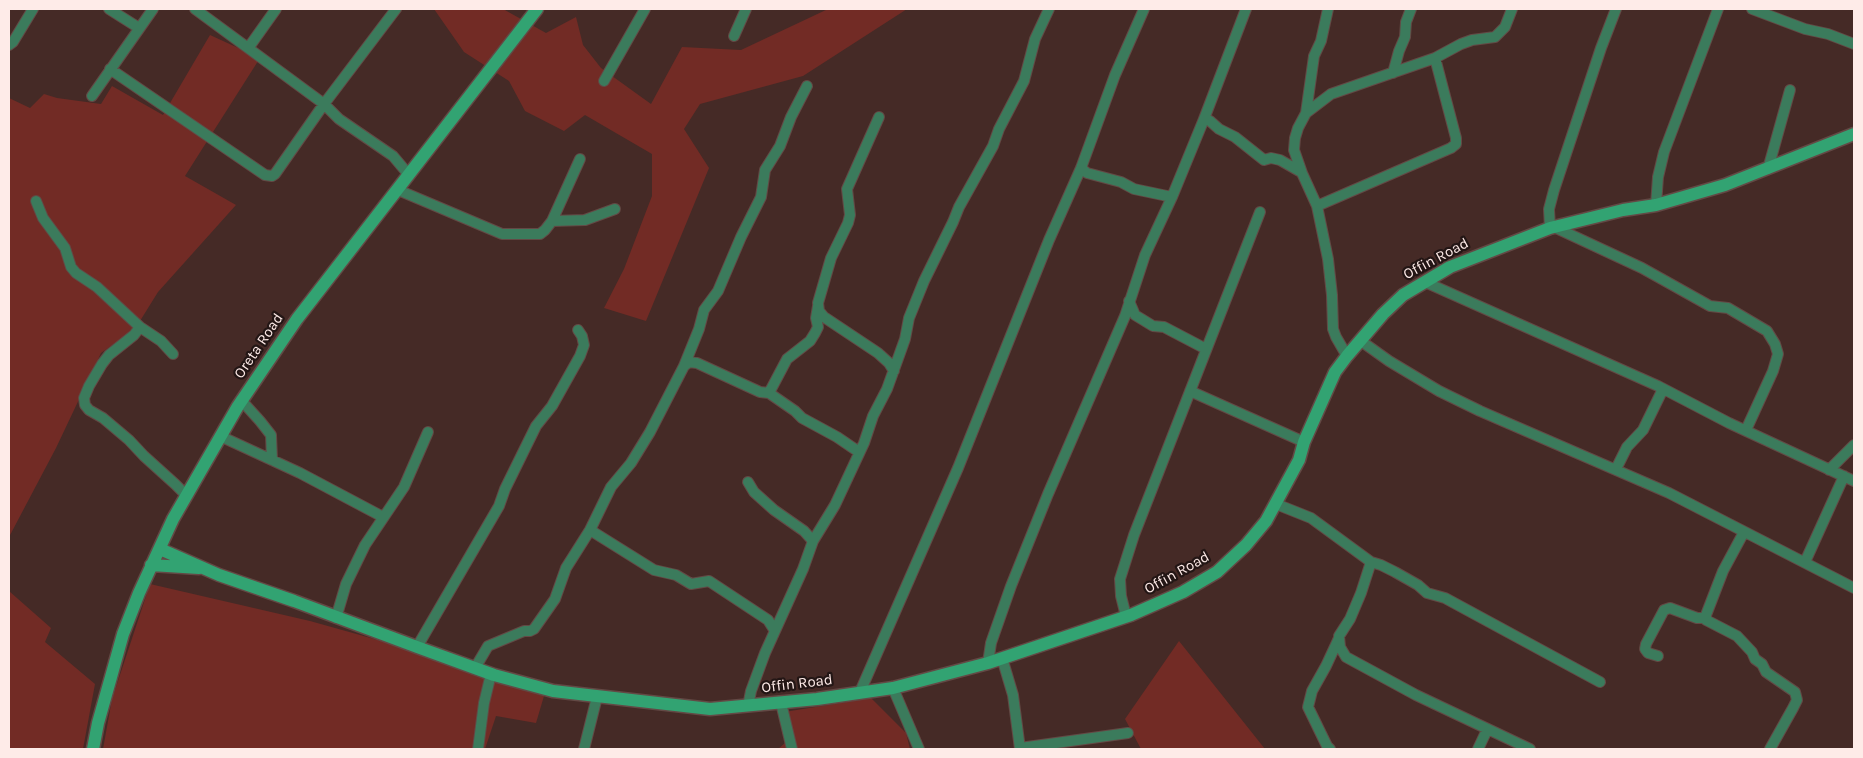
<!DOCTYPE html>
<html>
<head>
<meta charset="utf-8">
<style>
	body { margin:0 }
	#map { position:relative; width:1863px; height:758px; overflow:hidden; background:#452a26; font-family:Karla,sans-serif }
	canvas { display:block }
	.frame { position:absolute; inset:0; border:10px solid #feebe8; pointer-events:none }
</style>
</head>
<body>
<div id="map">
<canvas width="1863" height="758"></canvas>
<div class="frame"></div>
</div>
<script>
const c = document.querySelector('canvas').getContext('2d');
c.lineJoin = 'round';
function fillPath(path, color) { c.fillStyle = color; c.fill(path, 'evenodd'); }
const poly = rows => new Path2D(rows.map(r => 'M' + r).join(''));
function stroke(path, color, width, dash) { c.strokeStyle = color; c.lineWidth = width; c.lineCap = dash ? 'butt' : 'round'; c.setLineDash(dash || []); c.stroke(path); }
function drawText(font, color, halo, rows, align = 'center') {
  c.font = font + ' Karla,sans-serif'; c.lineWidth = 4.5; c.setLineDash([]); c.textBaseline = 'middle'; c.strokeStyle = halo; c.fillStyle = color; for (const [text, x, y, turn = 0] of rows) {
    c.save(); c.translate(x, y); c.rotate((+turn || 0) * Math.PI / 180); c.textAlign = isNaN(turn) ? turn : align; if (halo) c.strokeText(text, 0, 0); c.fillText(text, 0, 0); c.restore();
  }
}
fillPath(poly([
	[434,9,503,9,546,33,576,17,583,45,601,68,651,104,682,47,741,50,828,9,907,9,803,76,700,104,684,129,709,168,646,321,604,308,624,269,652,196,652,154,585,115,564,131,525,111,509,81,464,52],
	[210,35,260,58,185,176,236,205,158,292,135,329,101,353,56,448,9,537,9,98,30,108,44,94,57,98,101,104,112,86,163,115],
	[150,584,310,621,385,642,544,696,536,723,496,716,485,749,103,749,112,699],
	[9,591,51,628,45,642,95,684,83,749,9,749],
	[1179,641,1265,749,1141,749,1125,719],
	[871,698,906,733,910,749,778,749,785,743,778,713]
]), '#722b25');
const street = poly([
	[109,9,139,28],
	[195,9,324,104,339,119,393,156,409,175],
	[1246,9,1204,119,1210,121,1219,129,1235,137,1264,160,1271,158,1280,160,1301,172],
	[1752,9,1805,29,1828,34,1854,44],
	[734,36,746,9],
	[9,45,13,42,33,9],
	[249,47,276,9],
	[110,69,265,175,272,176,275,174,324,104,396,9],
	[1393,73,1399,51,1405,37,1406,22,1411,9],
	[604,81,645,9],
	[92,96,153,9],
	[1306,113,1314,56,1321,41,1328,9],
	[879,117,847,189,850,215,848,223,831,258,818,303,819,311,824,317,878,353,889,363,894,371],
	[1081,168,1087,173,1121,182,1134,189,1172,197,1204,119],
	[1768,169,1790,90],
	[398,190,502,234,540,234,545,230,552,221,580,159],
	[36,201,43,218,65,248,71,267,76,273,97,287,140,327,161,341,173,354],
	[1656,205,1658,177,1664,152,1718,9],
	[1317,206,1451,148,1456,144,1456,138,1435,58],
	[552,221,585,220,615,209],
	[1554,227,1642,268,1710,306,1728,308,1767,331,1775,344,1778,354,1773,371,1746,430],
	[1550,228,1549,209,1554,190,1601,48,1616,9],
	[1425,282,1658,386,1729,423,1854,481],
	[1129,301,1135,315,1153,326,1164,327,1206,349],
	[140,327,134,335,109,355,102,364,89,386,84,398,85,405,89,410,103,418,129,440,144,456,175,484,186,495],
	[1361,341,1389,361,1439,391,1480,411,1669,493,1854,588],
	[1347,356,1336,337,1333,329,1332,295,1328,259,1317,206,1302,173,1294,150,1295,138,1298,128,1306,113,1331,94,1435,58,1461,44,1472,40,1495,37,1505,27,1512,9],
	[684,366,689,362,697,363,760,392,769,393,795,411,802,418,837,437,859,452],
	[1190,391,1304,442],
	[769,393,787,359,810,341,815,333,818,327,816,318,818,306],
	[241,400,260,421,271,435,272,460],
	[220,436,300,473,383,517],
	[1616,469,1627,447,1643,430,1663,389],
	[1829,470,1854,445],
	[748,482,754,492,774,510,804,531,813,541],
	[1276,504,1311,518,1371,562,1381,565,1395,572,1418,585,1427,593,1445,598,1600,682],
	[590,530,654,570,676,575,691,584,709,581,768,620,775,631],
	[1744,532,1723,571,1706,615,1706,620,1737,636,1752,652,1755,659,1762,664,1766,672,1795,692,1797,700,1793,708,1770,749],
	[1371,562,1361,593,1350,619,1339,636,1340,647,1346,657,1416,695,1530,749],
	[1805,562,1844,476],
	[1126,616,1121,596,1120,579,1134,535,1260,212],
	[336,618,346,584,365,545,404,487,428,432],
	[417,647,499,506,505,489,536,426,552,406,580,356,584,345,582,336,578,330],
	[1658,656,1648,653,1645,649,1646,644,1664,610,1670,608,1697,618,1706,618],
	[1002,658,1013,695,1020,749],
	[988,663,991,643,1011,586,1048,494,1125,316,1145,255,1172,197],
	[475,668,488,646,524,631,530,631,534,629,555,599,566,568,590,530,611,487,631,463,650,432,684,366,699,329,704,310,718,291,741,237,761,197,765,170,780,146,791,117,807,86],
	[893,688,919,749],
	[860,692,958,468,1049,240,1081,168,1115,75,1144,9],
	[781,703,792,749],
	[748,706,751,691,765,653,803,569,813,541,835,505,864,443,873,416,887,389,905,339,909,318,924,281,953,222,959,207,993,146,999,129,1024,81,1035,39,1049,9],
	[1020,748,1128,733],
	[478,749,484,703,491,674],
	[584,749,597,697],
	[1330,749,1327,746,1308,707,1312,691,1326,666,1339,638],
	[1478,749,1487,730]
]);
const secondary = poly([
	[160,549,219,575,294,601,417,647,494,675,553,691,710,709,817,699,893,688,988,663,1131,615,1183,592,1217,572,1246,545,1266,521,1299,460,1304,442,1335,372,1347,356,1383,314,1403,295,1450,267,1550,228,1623,210,1656,205,1725,185,1854,134],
	[151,565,199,568],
	[93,749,98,723,111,677,123,634,139,593,173,519,238,406,297,319,537,9]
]);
stroke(street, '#634945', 12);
stroke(secondary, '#634945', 15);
stroke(street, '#3b7b5c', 10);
stroke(secondary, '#32a372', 12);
drawText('15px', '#feebe8', '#231615', [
	["Offin Road",1436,259,-28],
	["Oreta Road",259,346,-56],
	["Offin Road",1177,573,-29],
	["Offin Road",797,684,-7]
]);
</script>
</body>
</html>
